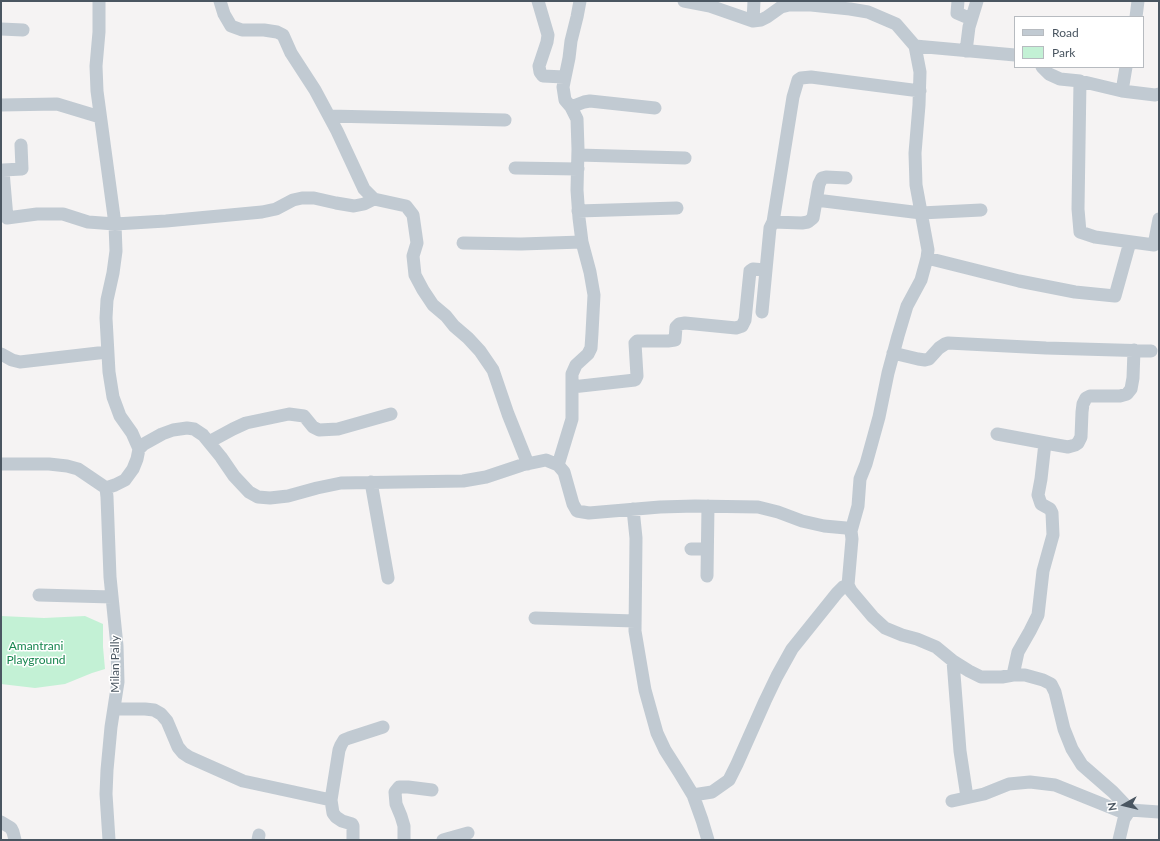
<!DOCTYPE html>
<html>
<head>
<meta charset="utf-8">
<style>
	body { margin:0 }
	#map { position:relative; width:1160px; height:841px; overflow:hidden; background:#f5f3f3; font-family:Lato,sans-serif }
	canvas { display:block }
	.frame { position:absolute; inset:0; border:2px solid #4a5661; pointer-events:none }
	.legend { position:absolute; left:1014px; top:16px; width:130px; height:52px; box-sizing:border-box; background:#fff; border:1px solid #b7bbc0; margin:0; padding:5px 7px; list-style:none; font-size:12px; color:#4a5661 }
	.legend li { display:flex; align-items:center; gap:8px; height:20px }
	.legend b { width:20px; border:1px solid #b7bbc0 }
	.north { position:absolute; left:1104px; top:785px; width:40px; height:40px; -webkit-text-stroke:3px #fff; paint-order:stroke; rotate:262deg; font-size:11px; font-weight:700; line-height:16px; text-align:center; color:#4a5661 }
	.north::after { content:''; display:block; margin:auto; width:14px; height:18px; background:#4a5661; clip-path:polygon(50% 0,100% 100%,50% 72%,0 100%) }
</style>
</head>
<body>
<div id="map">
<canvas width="1160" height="841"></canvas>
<div class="frame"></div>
<ul class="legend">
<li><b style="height:5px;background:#c1cad2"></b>Road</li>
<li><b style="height:11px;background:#c3f1d5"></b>Park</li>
</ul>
<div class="north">N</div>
</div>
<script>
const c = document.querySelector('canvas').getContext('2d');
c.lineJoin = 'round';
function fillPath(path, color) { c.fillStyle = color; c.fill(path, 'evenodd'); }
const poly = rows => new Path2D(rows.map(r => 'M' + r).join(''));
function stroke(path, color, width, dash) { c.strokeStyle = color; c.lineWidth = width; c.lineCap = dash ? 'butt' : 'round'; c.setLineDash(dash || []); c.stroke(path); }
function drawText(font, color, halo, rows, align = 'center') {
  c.font = font + ' Lato,sans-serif'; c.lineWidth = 3; c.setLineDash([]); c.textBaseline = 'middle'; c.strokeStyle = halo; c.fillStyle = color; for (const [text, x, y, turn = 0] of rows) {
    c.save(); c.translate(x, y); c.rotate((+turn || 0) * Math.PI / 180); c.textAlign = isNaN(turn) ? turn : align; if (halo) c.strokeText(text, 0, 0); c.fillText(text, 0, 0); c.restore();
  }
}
fillPath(poly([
	[1,616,44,618,85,616,103,624,103,647,105,669,92,673,65,684,35,688,1,684]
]), '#c3f1d5');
stroke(poly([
	[99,1,99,32,96,66,97,91,115,224,116,251,113,273,107,300,106,318,109,372,113,397,120,416,132,433,139,449],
	[220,1,224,14,231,26,242,30,264,30,277,32,283,35,291,53,315,90,337,131,364,189,374,199,406,206,413,215,417,243,413,256,415,275,423,290,433,305,446,316,454,326,468,338,480,351,493,370,508,414,528,464],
	[538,1,548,35,547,42,539,66,540,72,543,76,564,77],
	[684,1,710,6,753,21,761,20,767,17,781,7,789,5,811,5,850,9,868,12,896,24,915,46,1015,55],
	[958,1,957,13,971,19],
	[1136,17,1138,1],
	[753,21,754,1],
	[1,29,23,30],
	[966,51,969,27,977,1],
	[1042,67,1049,74,1060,79,1080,81,1122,91,1155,95,1159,94],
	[1080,81,1078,209,1080,232,1095,237,1154,245,1159,219],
	[1122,91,1126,67],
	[1,105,57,104,100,117],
	[571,107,584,102,590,101,655,108],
	[329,116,505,120],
	[578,155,685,158],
	[515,168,578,169],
	[1,183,4,183,7,218,37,214,63,214,88,222,115,224,166,221,262,212,276,209,293,200,302,198,314,198,336,203,354,206,364,204,374,199],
	[4,183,3,170,22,169,21,145],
	[816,200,921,213,981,210],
	[578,211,677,208],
	[773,222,802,223,808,222,813,218,819,184,822,178,826,177,846,178],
	[463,243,521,244,582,242],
	[927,258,1019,281,1075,292,1115,296,1130,242],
	[762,312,770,228,773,222,793,97,798,80,801,78,811,77,920,91],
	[893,353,918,359,925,360,929,359,939,348,945,344,948,343,1046,348,1151,351],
	[1,354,12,360,20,362,107,352],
	[572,387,635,380,637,376,635,343,637,341,668,341,675,340,676,327,679,324,685,323,736,328,742,326,745,320,750,271,753,269,766,270],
	[997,434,1051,444,1068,447,1075,445,1078,443,1081,437,1082,412,1083,404,1086,398,1090,396,1120,396,1127,394,1131,389,1133,378,1134,350],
	[209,442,233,429,246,423,289,414,304,416,313,427,319,430,338,429,391,414],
	[1,464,49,464,67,466,78,469,106,488,115,485,125,480,133,469,137,459,139,449,144,444,162,434,173,430,187,428,194,429,203,435,221,457,234,476,249,492,258,497,270,498,288,496,317,488,341,483,463,481,486,477,522,465,546,460,558,465,564,472,573,504,577,511,589,513,660,507,695,506,758,507,778,512,802,521,824,526,846,528,851,531,852,539,848,585,851,591,873,617,885,628,902,635,917,639,936,647,953,661,969,671,981,677,1002,677,1013,675,1025,675,1043,680,1051,684,1055,692,1064,729,1072,749,1082,765,1113,792,1130,810],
	[558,465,572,419,572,374,576,365,588,354,591,348,592,333,594,295,590,272,582,242,579,218,577,190,578,149,577,119,571,107,565,100,563,87,569,58,571,41,577,17,580,1],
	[371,482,388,578],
	[106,488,107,497,110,577,117,646,118,682,111,727,107,770,106,794,109,840],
	[633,509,636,538,635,631,645,690,657,733,665,750,679,772,693,795,702,820,708,840],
	[851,531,858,506,860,479,866,464,879,417,888,373,898,336,907,306,921,280,927,258,928,250,916,185,915,153,919,105,920,72,915,46],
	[691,549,707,549],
	[707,576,708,506],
	[39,595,112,597],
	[535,618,635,621],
	[953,661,960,751,967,797],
	[1013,675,1018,652,1030,631,1038,615,1043,571,1053,535,1052,513,1050,509,1041,504,1038,495,1041,479,1045,443],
	[114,709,145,709,154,710,161,714,167,721,178,747,183,753,189,757,243,781,331,800,339,750,341,745,344,740,349,738,383,727],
	[693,795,712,792,729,780,737,764,765,701,777,676,792,649,837,593,843,587,848,585],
	[331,800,333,813,336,817,342,821,352,824,353,826,353,840],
	[952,801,984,794,1009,784,1030,782,1055,785,1127,814],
	[1,822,11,828,13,832,15,840],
	[258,840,259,835],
	[404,840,404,826,401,816,396,804,395,792,399,787,408,787,432,790],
	[443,840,468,833],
	[1119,840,1124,819,1130,810,1159,812]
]), '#c1cad2', 13);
drawText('12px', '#17864f', '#fff', [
	["Amantrani",36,646],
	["Playground",36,660]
]);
drawText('12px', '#4a5661', '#fff', [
	["Milan Pally",115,664,-90]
]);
</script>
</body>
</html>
